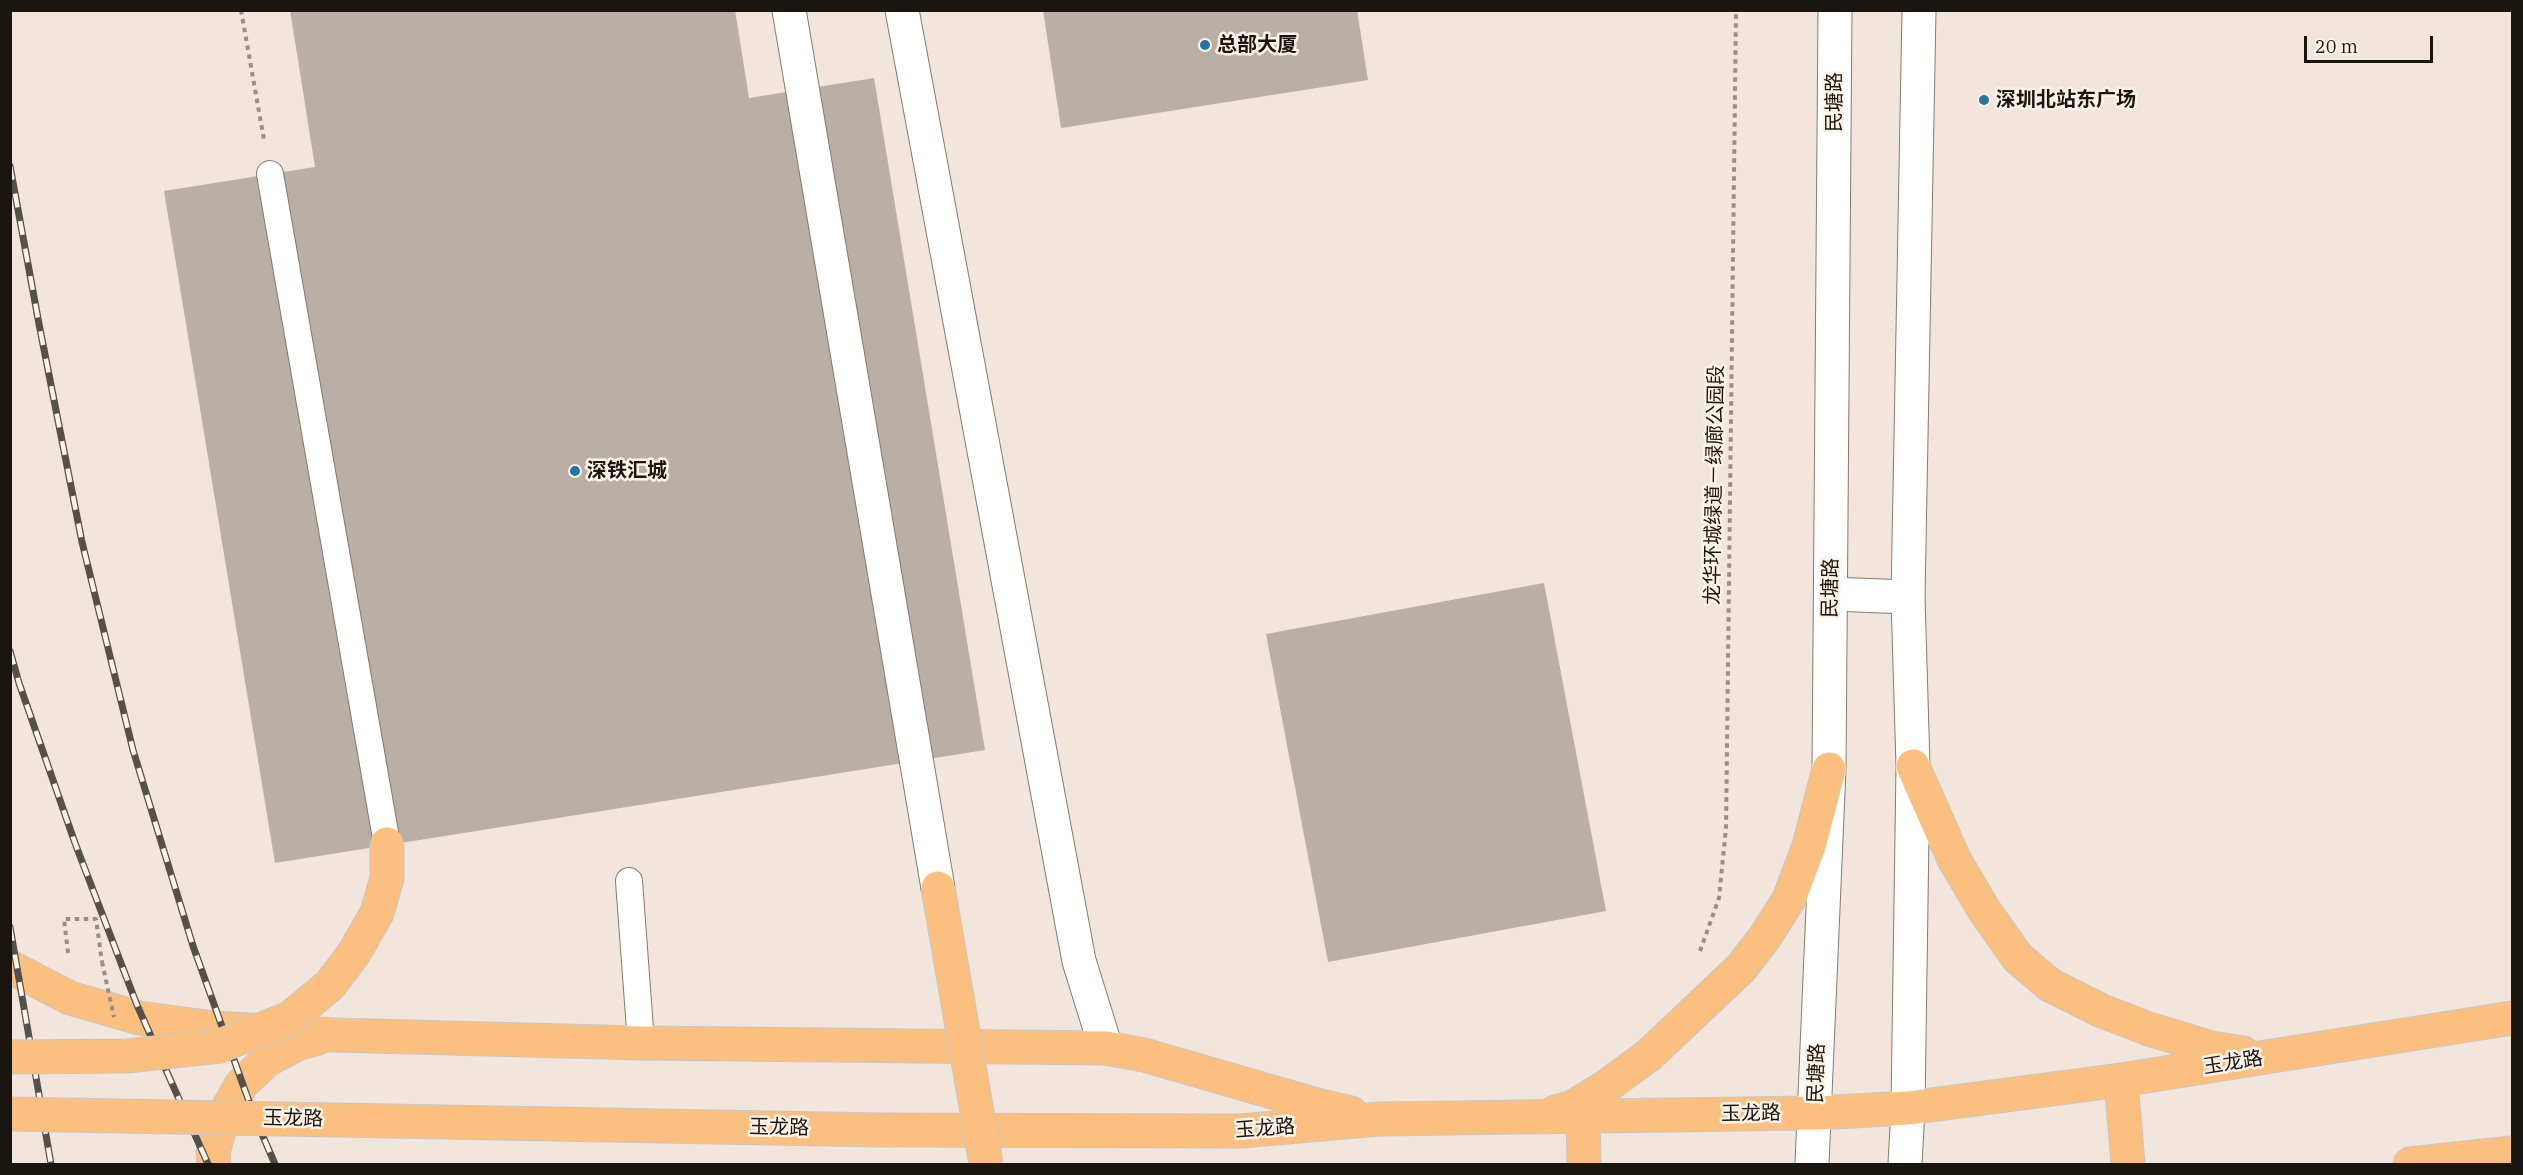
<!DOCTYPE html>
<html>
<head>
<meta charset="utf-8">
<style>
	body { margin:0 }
	#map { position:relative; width:2523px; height:1175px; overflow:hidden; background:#f1e5dc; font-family:"IBM Plex Serif",serif }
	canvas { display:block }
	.frame { position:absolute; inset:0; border:12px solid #191511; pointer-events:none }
	.scale { position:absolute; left:2304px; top:36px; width:129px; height:27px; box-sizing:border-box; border:3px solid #191511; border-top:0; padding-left:8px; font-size:18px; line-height:21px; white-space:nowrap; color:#191511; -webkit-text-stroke:4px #fff3e9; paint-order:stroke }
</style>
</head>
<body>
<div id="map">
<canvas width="2523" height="1175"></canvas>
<div class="frame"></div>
<div class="scale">20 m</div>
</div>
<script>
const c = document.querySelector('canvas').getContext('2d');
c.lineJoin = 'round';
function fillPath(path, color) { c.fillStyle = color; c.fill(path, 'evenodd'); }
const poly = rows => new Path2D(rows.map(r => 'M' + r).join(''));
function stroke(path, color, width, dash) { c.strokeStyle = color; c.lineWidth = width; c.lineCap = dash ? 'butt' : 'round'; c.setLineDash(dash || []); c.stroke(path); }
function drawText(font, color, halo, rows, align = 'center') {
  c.font = font + ' "IBM Plex Serif","Noto Sans SC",serif'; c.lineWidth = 5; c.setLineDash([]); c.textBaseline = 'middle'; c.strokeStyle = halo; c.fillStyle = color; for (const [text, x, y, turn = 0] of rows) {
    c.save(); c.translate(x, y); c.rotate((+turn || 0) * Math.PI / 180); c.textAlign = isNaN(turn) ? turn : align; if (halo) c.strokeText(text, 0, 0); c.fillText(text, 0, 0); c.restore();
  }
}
fillPath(poly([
	[290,10,735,10,749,98,874,78,985,750,275,863,164,191,315,167],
	[1043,10,1357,10,1368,80,1061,128],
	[1544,583,1606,911,1328,962,1266,634]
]), '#baafa6');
const service = poly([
	[270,174,387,844],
	[629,881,641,1043]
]);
const minor = poly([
	[789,10,938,888],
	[902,10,1079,961,1106,1048]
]);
const tertiary = poly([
	[1831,594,1908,597]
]);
const secondary = poly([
	[1812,1164,1829,769,1835,10],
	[1905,1164,1908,1108,1913,766,1908,597,1919,10]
]);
const primary = poly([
	[1913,766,1954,859,1984,910,2018,958,2050,985,2102,1011,2149,1029,2211,1048,2243,1053],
	[10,967,70,998,139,1018,214,1028,334,1035,641,1043,1106,1048,1144,1055,1317,1105,1351,1113],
	[2121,1080,2128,1164],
	[1555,1112,1573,1107,1604,1088,1649,1055,1741,968,1765,937,1789,899,1809,846,1829,769],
	[1583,1117,1584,1164],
	[879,1130,1241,1131,1379,1119,1815,1113,1908,1108,2121,1080,2512,1018],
	[214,1164,213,1152,223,1117,241,1085,267,1060,299,1043,318,1038],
	[2410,1164,2512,1153]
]);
stroke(service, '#857a71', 28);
stroke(minor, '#857a71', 35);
stroke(tertiary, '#857a71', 35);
stroke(secondary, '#857a71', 35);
stroke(primary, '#c8c7c6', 35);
stroke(poly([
	[241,10,264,140],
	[1700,951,1719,898,1726,828,1736,10],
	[68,953,64,919,96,919,102,962]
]), '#978e87', 4, [4.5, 4.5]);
stroke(service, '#fff', 26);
stroke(minor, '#fff', 33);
stroke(tertiary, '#fff', 33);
stroke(secondary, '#fff', 33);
stroke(primary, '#fbc07f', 33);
const rail = poly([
	[10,166,39,324,82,542,133,750,193,946,255,1118,275,1164],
	[10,651,19,683,75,843,137,1005,208,1164],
	[10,927,51,1164]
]);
stroke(rail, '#56504b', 7);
stroke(rail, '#fff3e9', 4.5, [14]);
const primaryBridge = poly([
	[938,888,986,1164],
	[10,1057,127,1056,220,1046,290,1018,330,985,354,953,377,913,387,878,387,844],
	[10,1114,879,1130]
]);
stroke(primaryBridge, '#c8c7c6', 35, []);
stroke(poly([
	[102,962,114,1017]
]), '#978e87', 4, [4.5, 4.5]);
stroke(primaryBridge, '#fbc07f', 33);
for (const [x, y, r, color] of [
	[1205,45,6,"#2774a6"],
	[1984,100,6,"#2774a6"],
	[575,471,6,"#2774a6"]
]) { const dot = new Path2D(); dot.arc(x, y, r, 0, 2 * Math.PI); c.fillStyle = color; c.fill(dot); stroke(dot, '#fff3e9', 2); }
drawText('bold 20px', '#191511', '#fff3e9', [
	["总部大厦",1217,45],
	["深圳北站东广场",1996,100],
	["深铁汇城",587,471]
], 'left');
drawText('20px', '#191511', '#fff3e9', [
	["民塘路",1835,102,-90],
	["龙华环城绿道－绿廊公园段",1715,485,-89],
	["民塘路",1831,588,-89],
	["玉龙路",2233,1063,-9],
	["民塘路",1817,1073,-88],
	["玉龙路",1751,1114,-1],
	["玉龙路",293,1119,1],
	["玉龙路",779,1128,1],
	["玉龙路",1265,1129,-4]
]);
</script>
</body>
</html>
